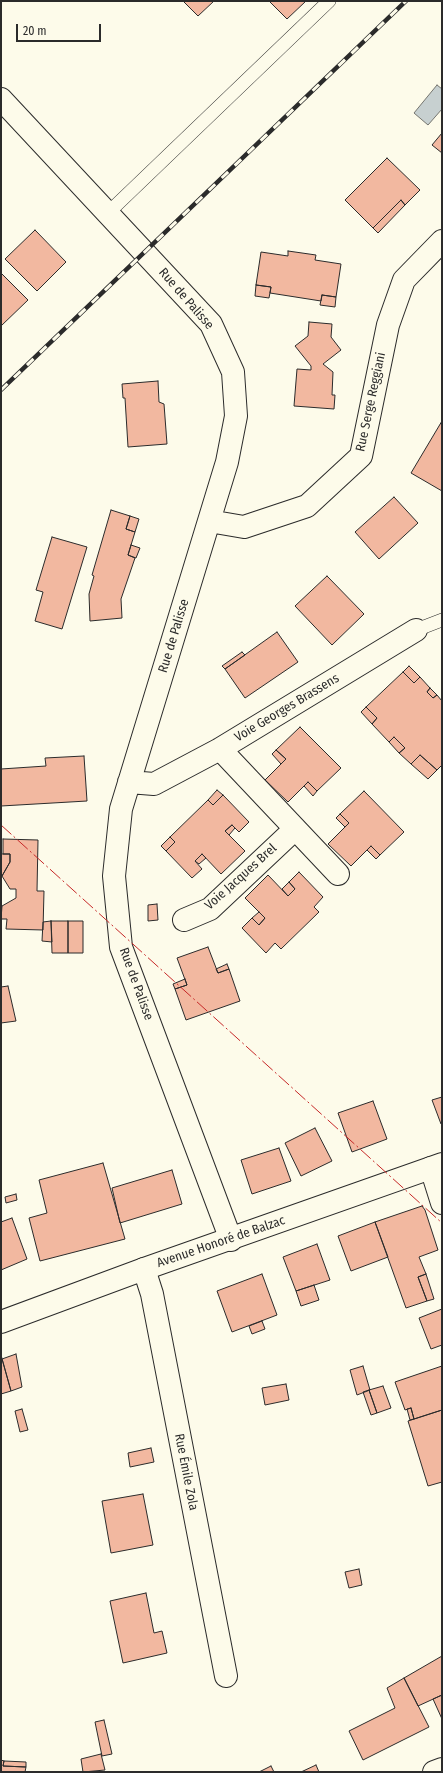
<!DOCTYPE html>
<html>
<head>
<meta charset="utf-8">
<style>
	body { margin:0 }
	#map { position:relative; width:443px; height:1773px; overflow:hidden; background:#fdfbea; font-family:"Fira Sans Condensed",sans-serif }
	canvas { display:block }
	.frame { position:absolute; inset:0; border:2px solid #2b2b2b; pointer-events:none }
	.scale { position:absolute; left:16px; top:24px; width:85px; height:18px; box-sizing:border-box; border:2px solid #2b2b2b; border-top:0; padding-left:5px; font-size:12px; line-height:14px; white-space:nowrap; color:#2b2b2b; -webkit-text-stroke:3px #fdfbea; paint-order:stroke }
</style>
</head>
<body>
<div id="map">
<canvas width="443" height="1773"></canvas>
<div class="frame"></div>
<div class="scale">20 m</div>
</div>
<script>
const c = document.querySelector('canvas').getContext('2d');
c.lineJoin = 'round';
function fillPath(path, color) { c.fillStyle = color; c.fill(path, 'evenodd'); }
const poly = rows => new Path2D(rows.map(r => 'M' + r).join(''));
function stroke(path, color, width, dash) { c.strokeStyle = color; c.lineWidth = width; c.lineCap = dash ? 'butt' : 'round'; c.setLineDash(dash || []); c.stroke(path); }
function drawText(font, color, halo, rows, align = 'center') {
  c.font = font + ' "Fira Sans Condensed",sans-serif'; c.lineWidth = 3; c.setLineDash([]); c.textBaseline = 'middle'; c.strokeStyle = halo; c.fillStyle = color; for (const [text, x, y, turn = 0] of rows) {
    c.save(); c.translate(x, y); c.rotate((+turn || 0) * Math.PI / 180); c.textAlign = isNaN(turn) ? turn : align; if (halo) c.strokeText(text, 0, 0); c.fillText(text, 0, 0); c.restore();
  }
}
const water = poly([
	[437,85,442,89,442,109,428,125,414,113,437,85]
]);
fillPath(water, '#c7d0d0');
stroke(water, '#74746e', 1);
const building = poly([
	[183,1,214,1,198,16,183,1],
	[269,1,306,1,287,19,269,1],
	[442,133,442,153,432,145,442,133],
	[387,158,420,190,405,205,401,200,373,228,345,200,387,158],
	[401,200,405,205,378,233,373,228,401,200],
	[35,230,66,262,37,291,5,259,35,230],
	[288,251,316,255,315,260,341,264,336,297,322,295,321,301,270,293,271,287,256,285,261,252,288,256,288,251],
	[1,273,28,300,1,326,1,273],
	[256,285,271,287,269,298,255,296,256,285],
	[322,295,336,297,335,307,320,305,322,295],
	[309,322,332,324,331,337,341,350,323,364,333,372,332,395,335,395,334,409,294,406,297,369,311,370,311,366,295,346,308,336,309,322],
	[158,381,159,402,164,404,167,444,128,447,125,398,123,398,122,384,158,381],
	[442,421,442,491,411,473,442,421],
	[394,497,418,523,379,559,355,532,394,497],
	[111,510,130,516,126,529,135,532,128,555,135,558,121,599,122,618,90,621,89,594,94,576,92,575,111,510],
	[130,516,139,519,135,532,126,529,130,516],
	[52,537,87,547,62,629,35,621,43,592,36,590,52,537],
	[131,545,140,548,136,558,128,555,131,545],
	[327,576,364,614,332,645,295,606,327,576],
	[277,632,298,662,245,698,225,669,277,632],
	[242,652,245,655,225,669,222,666,242,652],
	[409,666,420,677,414,683,403,672,409,666],
	[403,672,414,683,420,677,430,688,427,692,433,698,437,695,442,701,442,765,437,770,420,755,411,764,399,753,405,748,394,737,389,742,372,724,377,718,366,707,403,672],
	[430,688,437,695,433,698,427,692,430,688],
	[366,707,377,718,372,724,361,712,366,707],
	[300,727,341,768,317,791,308,782,288,802,265,780,286,759,276,750,300,727],
	[394,737,405,748,399,753,389,742,394,737],
	[276,750,286,759,281,764,272,754,276,750],
	[420,755,437,770,428,779,411,764,420,755],
	[84,756,87,801,1,806,1,769,46,766,45,758,84,756],
	[308,782,317,791,313,796,304,786,308,782],
	[217,790,223,795,213,805,208,800,217,790],
	[364,791,404,832,380,855,371,846,351,866,328,844,349,823,340,814,364,791],
	[223,795,249,822,239,832,232,825,225,831,245,851,221,874,202,854,195,861,202,869,192,878,166,851,175,842,170,837,208,800,213,805,223,795],
	[340,814,349,823,345,827,336,818,340,814],
	[232,825,235,828,229,835,225,831,232,825],
	[170,837,175,842,166,851,161,846,170,837],
	[3,839,38,840,37,891,44,891,43,930,6,929,7,919,1,919,2,906,16,898,16,889,10,889,2,876,10,862,10,854,3,854,3,839],
	[371,846,380,855,376,859,367,850,371,846],
	[1,854,10,854,10,862,2,876,1,876,1,854],
	[202,854,206,858,199,864,195,861,202,854],
	[299,872,323,897,314,907,319,912,281,949,275,943,266,953,242,928,252,918,259,925,265,918,245,898,268,875,288,896,295,889,289,882,299,872],
	[289,882,295,889,288,896,282,889,289,882],
	[157,904,158,920,148,921,148,905,157,904],
	[259,912,265,918,259,925,252,918,259,912],
	[51,921,52,942,42,941,43,922,51,921],
	[51,921,68,921,68,953,52,953,51,921],
	[68,921,83,921,83,953,68,953,68,921],
	[208,947,218,973,229,969,240,1001,186,1020,175,989,187,985,177,958,208,947],
	[227,964,229,969,218,973,216,969,227,964],
	[185,979,187,985,175,989,173,984,185,979],
	[8,986,16,1021,1,1023,1,987,8,986],
	[442,1097,442,1124,441,1124,432,1100,442,1097],
	[373,1101,387,1139,352,1152,338,1113,373,1101],
	[315,1128,332,1161,301,1176,285,1143,315,1128],
	[279,1148,291,1181,252,1194,241,1160,279,1148],
	[103,1163,125,1239,40,1261,29,1218,47,1213,39,1180,103,1163],
	[172,1170,182,1204,120,1223,112,1188,172,1170],
	[16,1194,17,1200,6,1203,5,1197,16,1194],
	[422,1206,425,1210,438,1250,419,1257,426,1274,418,1277,427,1301,406,1308,375,1222,422,1206],
	[12,1218,27,1259,1,1270,1,1222,12,1218],
	[375,1222,388,1257,351,1271,338,1236,375,1222],
	[317,1244,330,1280,296,1291,283,1257,317,1244],
	[262,1274,277,1315,232,1332,217,1291,262,1274],
	[426,1274,434,1299,427,1301,418,1277,426,1274],
	[314,1285,319,1300,301,1306,296,1291,314,1285],
	[442,1309,442,1345,431,1349,419,1318,442,1309],
	[262,1321,265,1329,252,1334,249,1326,262,1321],
	[16,1354,22,1387,11,1391,2,1359,16,1354],
	[1,1355,11,1391,1,1394,1,1355],
	[363,1366,370,1390,357,1395,350,1370,363,1366],
	[442,1366,442,1410,414,1419,411,1408,405,1410,395,1382,442,1366],
	[286,1384,289,1400,265,1405,262,1388,286,1384],
	[383,1386,391,1408,377,1413,369,1390,383,1386],
	[369,1390,377,1413,371,1415,363,1392,369,1390],
	[411,1408,414,1419,410,1420,407,1409,411,1408],
	[22,1409,28,1430,20,1432,15,1411,22,1409],
	[442,1410,442,1482,428,1486,408,1421,442,1410],
	[151,1448,154,1462,130,1467,128,1453,151,1448],
	[143,1494,153,1545,111,1553,102,1501,143,1494],
	[359,1569,362,1585,349,1588,345,1572,359,1569],
	[146,1593,154,1633,162,1631,167,1653,123,1663,110,1601,146,1593],
	[442,1656,442,1695,418,1706,404,1678,442,1656],
	[404,1678,429,1727,363,1760,349,1731,395,1708,387,1688,404,1678],
	[442,1695,442,1719,433,1699,442,1695],
	[104,1720,112,1754,102,1756,95,1722,104,1720],
	[101,1754,105,1770,83,1772,81,1759,101,1754],
	[1,1760,4,1761,3,1766,26,1767,25,1772,1,1772,1,1760],
	[4,1761,26,1762,26,1767,3,1766,4,1761],
	[316,1765,319,1772,301,1772,316,1765],
	[271,1766,274,1772,259,1772,271,1766]
]);
fillPath(building, '#f2b8a0');
stroke(building, '#2b2b2b', 1);
const service = poly([
	[108,213,329,1],
	[416,630,442,620]
]);
const minor = poly([
	[1,99,211,324,233,372,236,416,227,462,121,809,114,876,121,947,231,1240],
	[209,521,244,527,307,506,361,456,388,325,404,280,442,241],
	[220,749,338,874],
	[129,782,154,784,220,749,416,630],
	[184,920,210,909,295,829],
	[431,1168,442,1203],
	[144,1269,152,1294,226,1676],
	[434,1772,442,1769]
]);
const primary = poly([
	[1,1322,144,1269,442,1164]
]);
stroke(service, '#2b2b2b', 14);
stroke(minor, '#2b2b2b', 24);
stroke(primary, '#2b2b2b', 24);
stroke(service, '#fdfbea', 13);
stroke(minor, '#fdfbea', 22);
stroke(primary, '#fdfbea', 22);
const rail = poly([
	[1,390,406,1]
]);
stroke(rail, '#2b2b2b', 4.5);
stroke(rail, '#fdfbea', 3, [9]);
stroke(poly([
	[1,825,442,1223]
]), '#c62828', 1, [14, 3, 2, 3]);
drawText('13px', '#2b2b2b', '#fdfbea', [
	["Rue de Palisse",186,299,49],
	["Rue Serge Reggiani",371,402,-78],
	["Rue de Palisse",174,636,-73],
	["Voie Georges Brassens",287,708,-31],
	["Voie Jacques Brel",241,877,-42],
	["Rue de Palisse",136,984,70],
	["Avenue Honoré de Balzac",221,1242,-19],
	["Rue Émile Zola",186,1472,79]
]);
</script>
</body>
</html>
